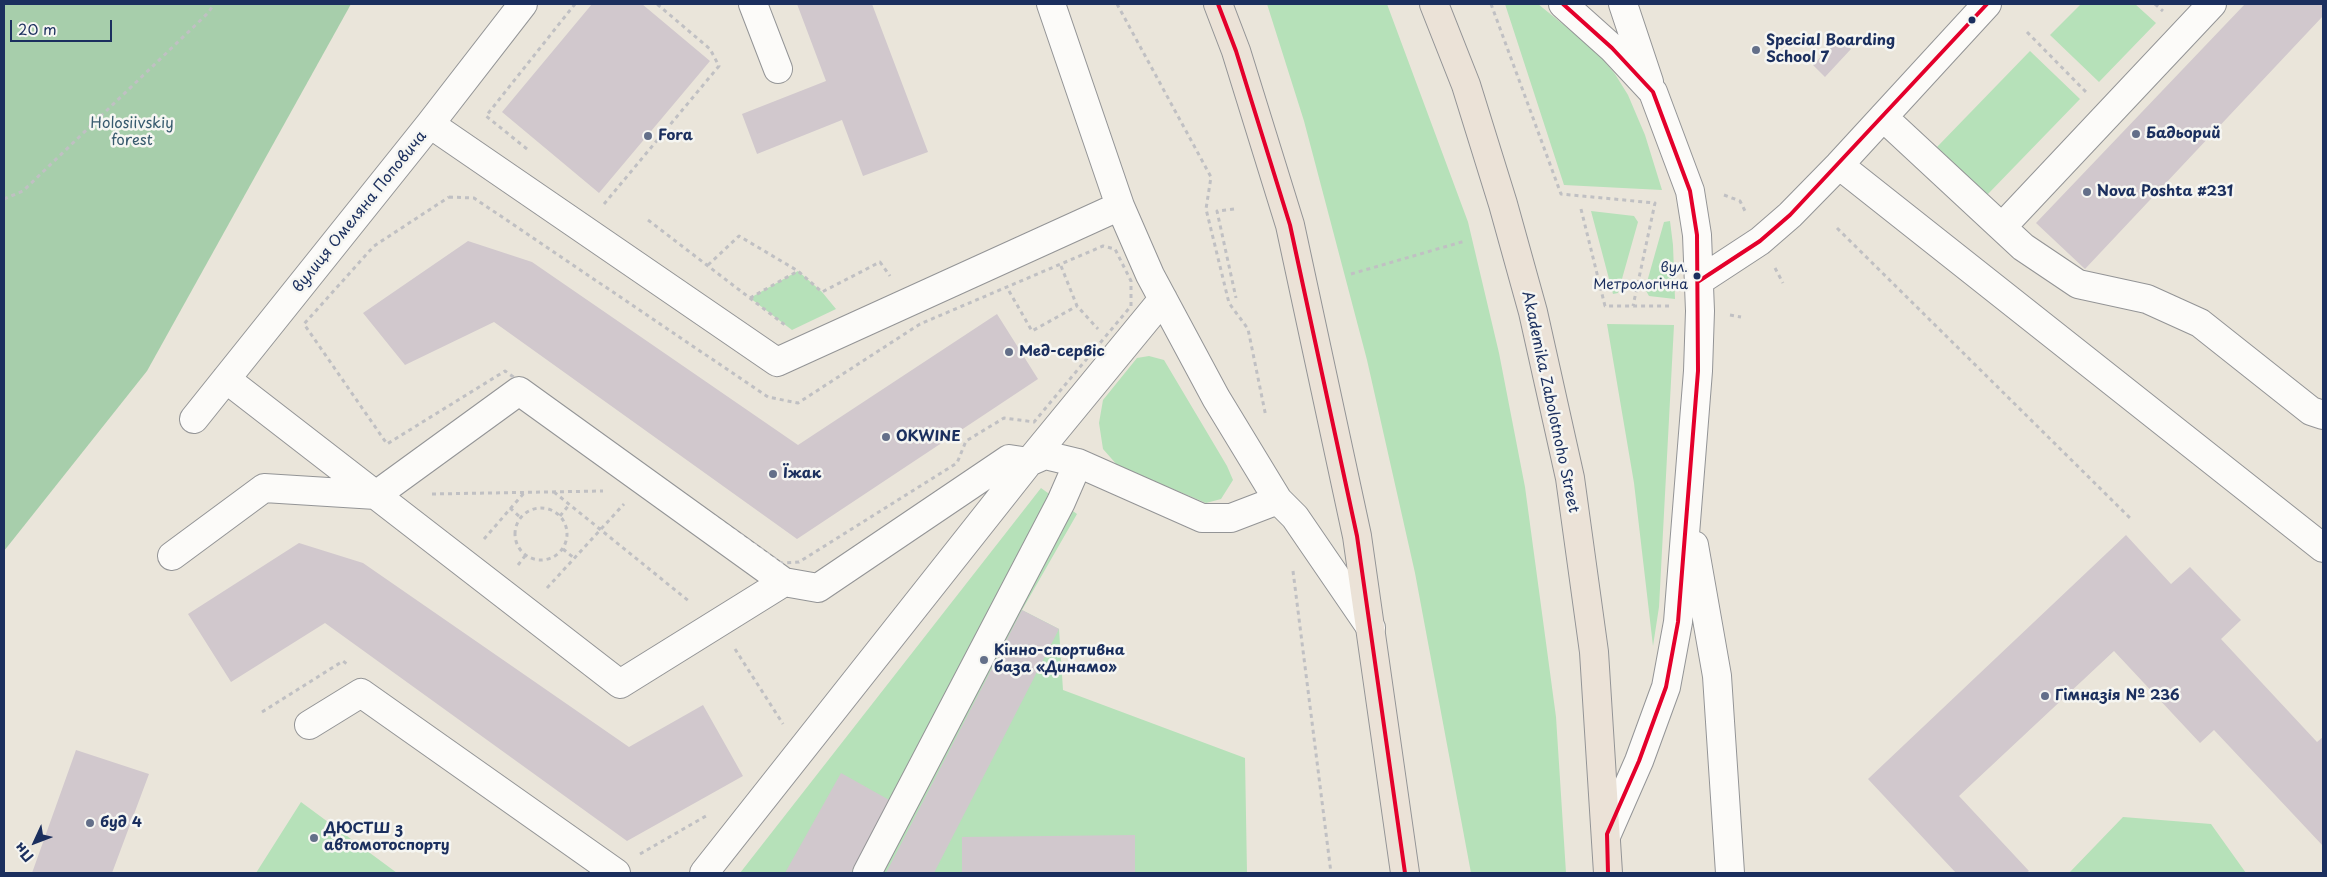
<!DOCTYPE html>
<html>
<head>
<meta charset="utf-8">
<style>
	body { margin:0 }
	#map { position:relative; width:2327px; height:877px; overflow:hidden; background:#eae5da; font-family:"Playpen Sans",sans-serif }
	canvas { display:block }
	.frame { position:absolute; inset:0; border:5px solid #1b2f5e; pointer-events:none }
	.north { position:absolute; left:10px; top:817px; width:50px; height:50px; -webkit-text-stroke:4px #f6f6f2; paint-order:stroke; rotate:227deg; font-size:14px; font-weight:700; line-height:20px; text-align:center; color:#1b2f5e }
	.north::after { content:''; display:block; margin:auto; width:18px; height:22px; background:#1b2f5e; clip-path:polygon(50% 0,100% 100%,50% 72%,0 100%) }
	.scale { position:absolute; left:10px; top:20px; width:102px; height:22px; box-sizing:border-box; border:2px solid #1b2f5e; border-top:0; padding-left:6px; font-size:15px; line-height:18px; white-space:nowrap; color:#1b2f5e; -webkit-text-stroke:4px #f6f6f2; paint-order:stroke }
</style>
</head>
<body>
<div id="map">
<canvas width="2327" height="877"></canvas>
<div class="frame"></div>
<div class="north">Пн</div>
<div class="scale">20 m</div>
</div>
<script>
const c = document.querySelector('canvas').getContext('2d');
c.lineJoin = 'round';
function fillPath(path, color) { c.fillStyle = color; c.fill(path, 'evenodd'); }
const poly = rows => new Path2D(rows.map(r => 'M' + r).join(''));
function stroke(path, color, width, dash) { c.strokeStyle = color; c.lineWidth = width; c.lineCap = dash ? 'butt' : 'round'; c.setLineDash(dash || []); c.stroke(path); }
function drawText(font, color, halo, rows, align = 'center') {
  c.font = font + ' "Playpen Sans",sans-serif'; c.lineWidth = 5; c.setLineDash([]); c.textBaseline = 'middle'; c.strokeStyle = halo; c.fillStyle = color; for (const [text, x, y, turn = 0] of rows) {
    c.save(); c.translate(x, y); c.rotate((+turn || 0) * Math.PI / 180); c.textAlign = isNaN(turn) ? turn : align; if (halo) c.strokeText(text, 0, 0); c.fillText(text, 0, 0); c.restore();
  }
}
fillPath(poly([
	[1267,4,1387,4,1468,222,1499,353,1525,487,1556,717,1566,873,1471,873,1415,573,1367,360,1304,121],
	[1505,4,1538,4,1596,51,1615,74,1628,95,1645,135,1662,190,1564,185],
	[2081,4,2135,4,2156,23,2099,82,2050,35],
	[2030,51,2080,99,1987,195,1937,147],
	[1591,211,1634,216,1638,222,1618,293,1613,294],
	[1670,221,1673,245,1675,299,1649,296,1645,289,1664,222],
	[798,271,822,292,836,309,792,330,750,298],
	[1607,324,1674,325,1659,607,1653,646,1634,483],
	[1149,356,1164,360,1227,466,1233,480,1221,499,1206,503,1118,466,1103,449,1099,423,1103,400,1137,358],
	[1041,488,1077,514,1022,610,1059,629,1063,690,1245,758,1247,873,740,873],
	[301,802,397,873,256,873],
	[2123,817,2211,824,2246,873,2069,873]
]), '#b6e1b9');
fillPath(poly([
	[4,4,351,4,147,371,4,551]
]), '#a7ceab');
fillPath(poly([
	[592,4,642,4,710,61,599,193,502,112],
	[797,4,872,4,928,152,863,176,842,120,757,154,742,114,826,81],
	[2245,4,2323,4,2323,16,2085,269,2036,223],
	[1839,38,1851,49,1825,77,1813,65],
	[468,241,532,262,798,445,997,314,1038,379,797,539,494,322,405,365,363,313],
	[2126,535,2171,584,2190,567,2241,620,2221,639,2317,742,2323,737,2323,846,2214,730,2200,743,2114,651,1959,796,2029,871,2026,873,1956,873,1868,779],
	[299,543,363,563,629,747,703,705,743,776,627,841,325,623,231,682,188,614],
	[1022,610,1059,629,934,873,886,873],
	[76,750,149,774,112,873,32,873],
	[841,773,891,801,851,873,785,873],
	[1135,835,1135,873,962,873,962,837]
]), '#d1c8cd');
const minor = poly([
	[753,4,778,69],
	[1051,4,1120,206,1150,275,1216,398,1278,500,1295,517,1371,628],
	[1563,4,1612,48,1653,92,1690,191,1697,235,1700,311,1698,371,1678,622,1666,687,1639,761,1607,834],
	[1623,4,1649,82],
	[1883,117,2023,247,2078,284,2147,299,2200,323,2311,411,2323,415],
	[430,124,777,362,1120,206],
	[1839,165,2323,548],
	[2002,227,2212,4],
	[1699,281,1760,241,1790,215,1839,165,1987,4],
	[226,379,620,684,784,582,818,588,1009,459,1029,462,1163,299],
	[194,419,430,124,523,4],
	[1694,545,1717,676,1730,873],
	[172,556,264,488,376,495,519,391,784,582],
	[309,725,361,693,616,873],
	[704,873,1029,462,1045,455,1078,463,1202,518,1231,518,1278,500],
	[867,873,1061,502,1078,463]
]);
const highway = poly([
	[1218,4,1236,51,1290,225,1357,536,1405,873],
	[1434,4,1466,85,1503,204,1533,312,1570,478,1594,652,1608,873]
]);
stroke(minor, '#939496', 30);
stroke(highway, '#939496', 30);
stroke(poly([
	[1117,4,1211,177,1206,209,1229,303,1248,329,1266,417],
	[1491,4,1561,194,1655,203,1633,306],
	[2155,4,2163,11],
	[2027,32,2087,93],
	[527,149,486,116,575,4],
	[1724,195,1740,201,1745,211],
	[449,197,474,198,768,397,798,403,920,324,1103,246,1115,249,1131,281,1131,306,1034,422,1004,418,966,441,957,463,799,562,781,563,505,371,387,444,304,324,374,246,449,197],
	[4,199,23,191,208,13,214,4],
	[604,204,719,66,710,49,657,4],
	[1234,209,1217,211,1236,298],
	[1581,209,1605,306,1669,306],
	[648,220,785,325],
	[1837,228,2130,518],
	[708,265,739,236,798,271,822,292,880,262,890,276],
	[1061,266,1077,306,1098,329],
	[1775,268,1783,283],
	[1351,274,1465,241],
	[1009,291,1032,331,1077,306],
	[750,298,798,271],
	[1730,315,1741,317],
	[554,492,690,602],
	[432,494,603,491],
	'515 534a26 26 0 1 1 52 0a26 26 0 1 1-52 0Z',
	[510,508,520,517],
	[560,516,569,505],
	[484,539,524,493],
	[563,549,574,558],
	[518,565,525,556],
	[1293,571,1331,873],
	[547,588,624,504],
	[735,649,783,724],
	[262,712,343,661,348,665],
	[640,854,706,816]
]), '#c0c0c3', 3, [4, 4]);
stroke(minor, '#fcfbf9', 28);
stroke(highway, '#ebe2d7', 28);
stroke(poly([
	[1218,4,1236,51,1290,225,1357,536,1405,873],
	[1563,4,1612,48,1653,92,1690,191,1697,235,1698,371,1678,622,1666,687,1639,761,1607,834,1608,873],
	[1699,281,1760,241,1790,215,1987,4]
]), '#e4002b', 4);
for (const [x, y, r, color] of [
	[1972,20,4.5,"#1b2f5e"],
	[1756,50,5,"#636f89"],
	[2136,134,5,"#636f89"],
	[648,136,5,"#636f89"],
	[2087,192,5,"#636f89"],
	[1697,276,4.5,"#1b2f5e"],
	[1009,352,5,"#636f89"],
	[886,437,5,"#636f89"],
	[773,474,5,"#636f89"],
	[984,660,5,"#636f89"],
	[2045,696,5,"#636f89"],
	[90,823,5,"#636f89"],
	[314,838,5,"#636f89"]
]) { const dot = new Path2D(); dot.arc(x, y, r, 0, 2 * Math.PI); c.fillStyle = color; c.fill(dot); stroke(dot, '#f6f6f2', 2); }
drawText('14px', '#1b2f5e', '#f6f6f2', [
	["вул.",1688,268],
	["Метрологічна",1688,285]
], 'right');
drawText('bold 15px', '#1b2f5e', '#f6f6f2', [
	["Special Boarding",1766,41],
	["School 7",1766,58],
	["Бадьорий",2146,134],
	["Fora",658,136],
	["Nova Poshta #231",2097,192],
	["Мед-сервіс",1019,352],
	["OKWINE",896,437],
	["Їжак",783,474],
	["Кінно-спортивна",994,651],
	["база «Динамо»",994,668],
	["Гімназія № 236",2055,696],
	["буд 4",100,823],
	["ДЮСТШ з",324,829],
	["автомотоспорту",324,846]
], 'left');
drawText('15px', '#375a6e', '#f6f6f2', [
	["Holosiivskiy",132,124],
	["forest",132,141]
]);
drawText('15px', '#1b2f5e', '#f6f6f2', [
	["вулиця Омеляна Поповича",360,212,-51],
	["Akademika Zabolotnoho Street",1550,402,78]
]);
</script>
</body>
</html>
